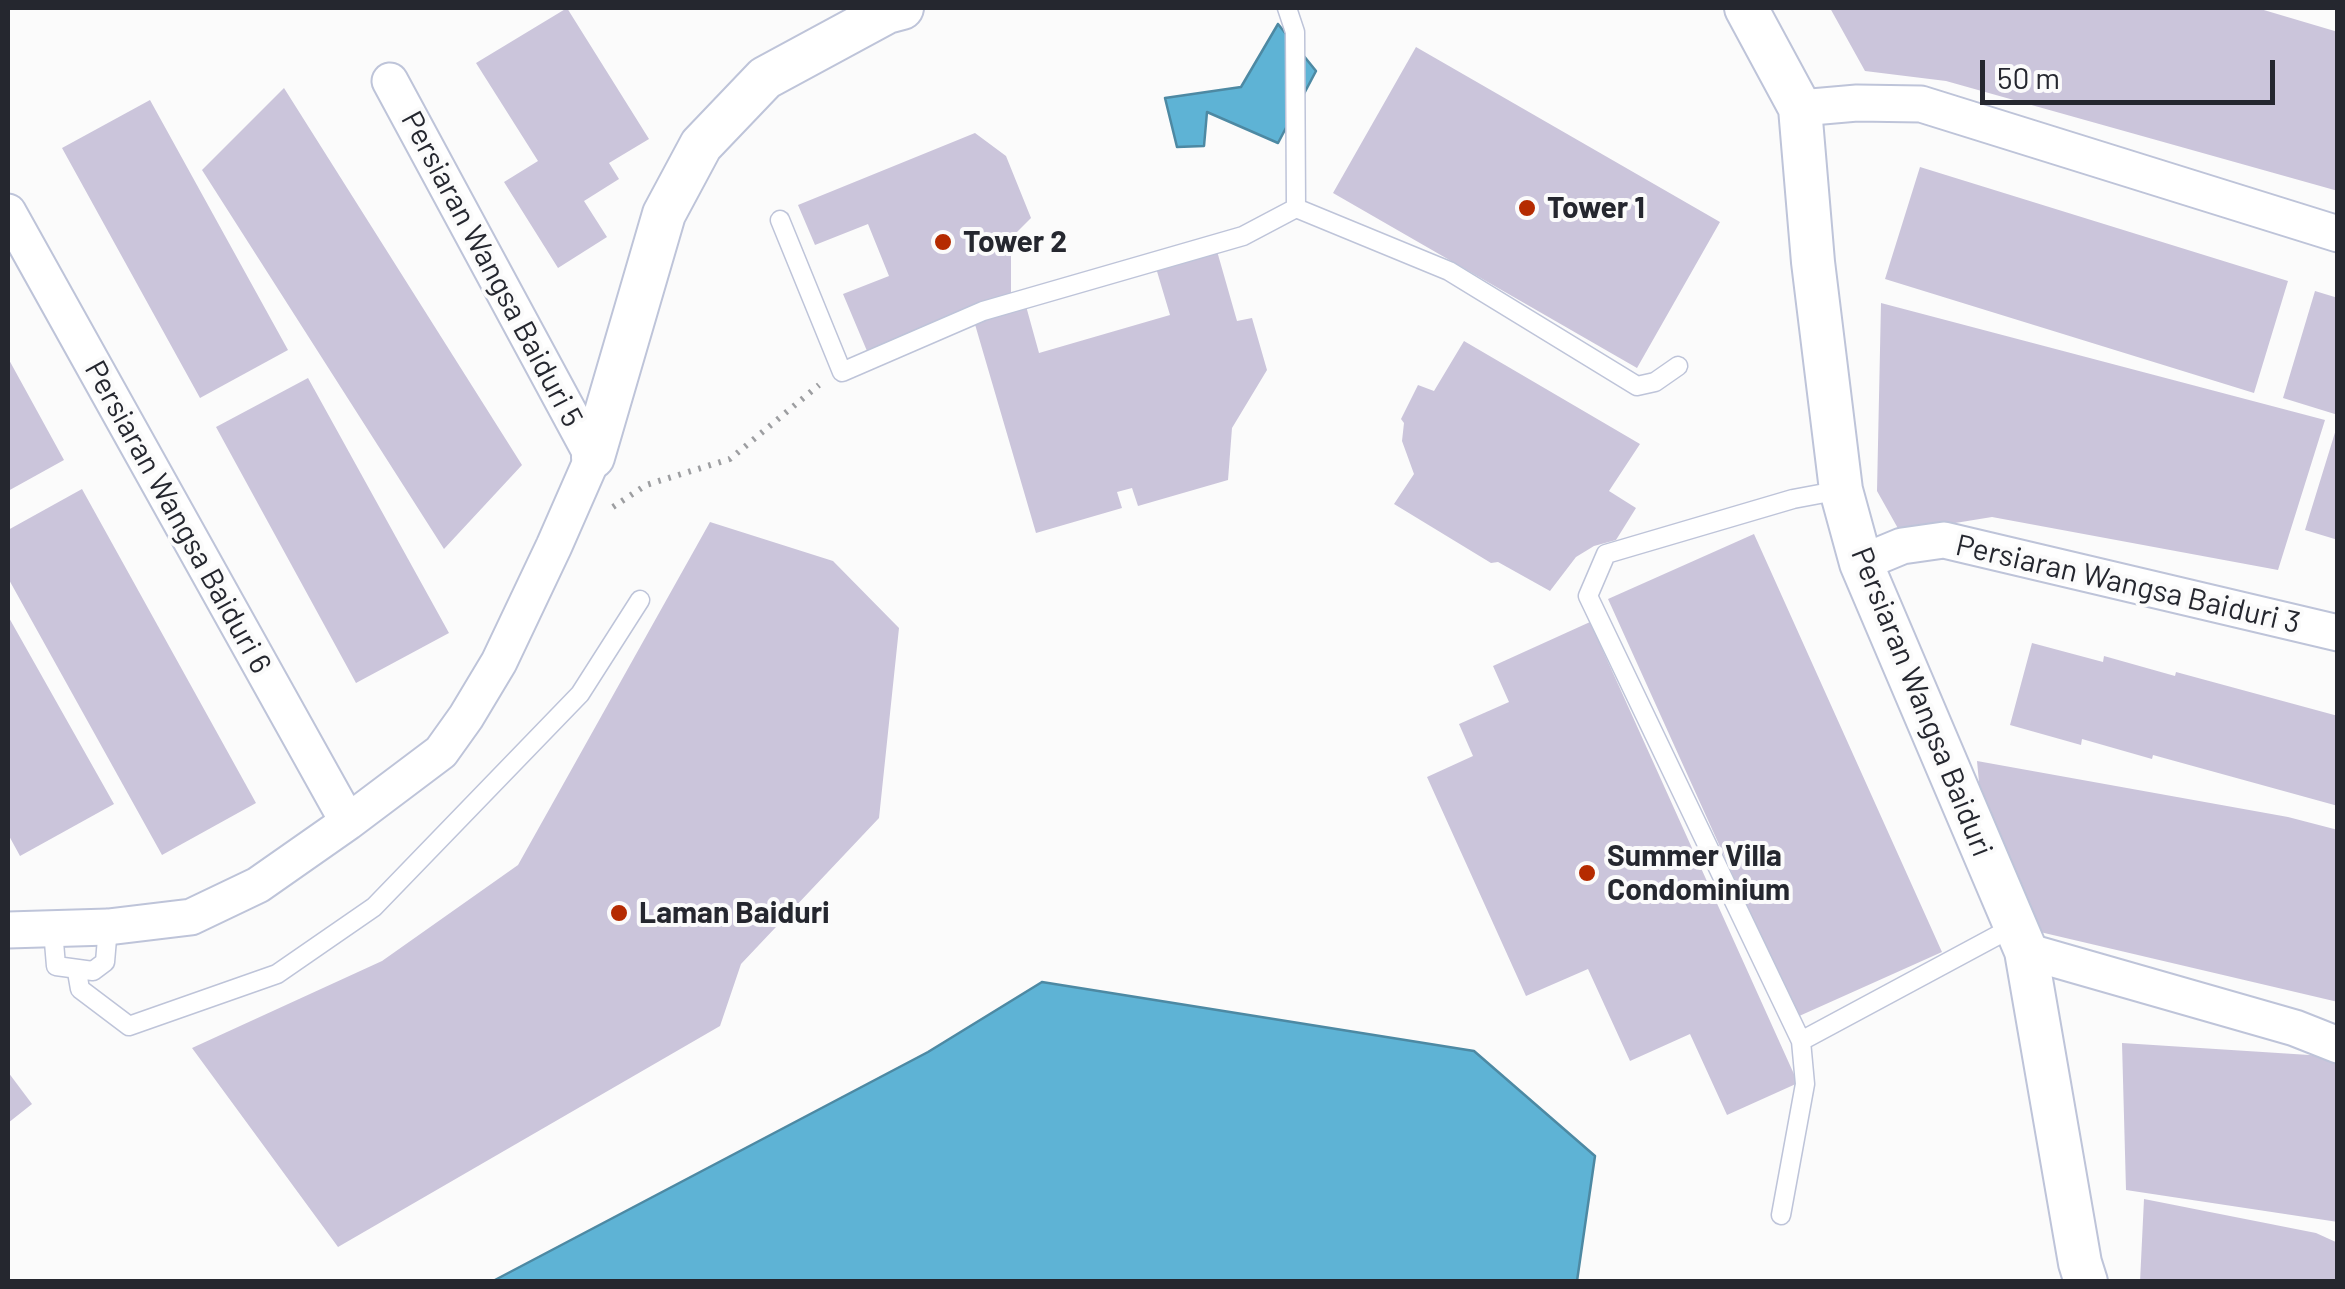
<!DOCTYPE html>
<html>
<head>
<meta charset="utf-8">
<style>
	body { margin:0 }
	#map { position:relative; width:2345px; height:1289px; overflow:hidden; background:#fbfbfb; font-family:Barlow,sans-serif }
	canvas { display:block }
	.frame { position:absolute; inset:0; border:10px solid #25272f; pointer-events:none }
	.scale { position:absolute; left:1980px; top:60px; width:295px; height:45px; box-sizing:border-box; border:5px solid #25272f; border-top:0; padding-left:12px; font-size:30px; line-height:35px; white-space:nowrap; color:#25272f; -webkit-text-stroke:8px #fbfbfb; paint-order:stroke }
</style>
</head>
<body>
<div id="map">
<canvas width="2345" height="1289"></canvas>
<div class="frame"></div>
<div class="scale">50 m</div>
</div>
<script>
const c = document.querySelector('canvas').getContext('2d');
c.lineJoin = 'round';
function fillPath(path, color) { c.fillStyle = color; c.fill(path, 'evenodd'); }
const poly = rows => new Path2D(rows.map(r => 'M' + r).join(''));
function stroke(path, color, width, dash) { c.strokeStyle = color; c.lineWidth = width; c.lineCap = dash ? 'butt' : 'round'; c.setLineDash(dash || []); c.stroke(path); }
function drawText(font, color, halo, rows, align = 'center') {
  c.font = font + ' Barlow,sans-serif'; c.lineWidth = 8; c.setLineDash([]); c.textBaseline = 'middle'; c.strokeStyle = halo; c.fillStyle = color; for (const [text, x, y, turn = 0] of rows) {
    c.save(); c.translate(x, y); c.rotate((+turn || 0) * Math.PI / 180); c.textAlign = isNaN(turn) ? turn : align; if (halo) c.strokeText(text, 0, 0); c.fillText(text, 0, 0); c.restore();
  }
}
const water = poly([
	[1278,24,1316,71,1278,143,1207,112,1204,146,1177,147,1165,98,1241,87,1278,24],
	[1042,982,1474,1051,1595,1156,1577,1281,493,1281,928,1052,1042,982]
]);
fillPath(water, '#5eb3d5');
stroke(water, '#4d89a3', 2.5);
fillPath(poly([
	[567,8,649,139,609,163,619,179,584,201,607,237,558,268,504,182,538,161,476,63],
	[1830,8,2257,8,2338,32,2338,191,1946,81,1865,71],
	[1416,47,1720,222,1637,368,1333,193],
	[284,88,522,465,444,549,202,170],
	[150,100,288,350,200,398,62,148],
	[975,133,1006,156,1031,218,1011,238,1011,293,867,351,843,294,889,276,868,224,815,245,798,205],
	[1920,167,2288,281,2254,393,1885,279],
	[1217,251,1237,321,1252,318,1267,370,1232,428,1228,480,1138,506,1132,488,1117,492,1122,508,1036,533,974,321,1026,306,1039,353,1170,315,1156,268],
	[2315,291,2338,298,2338,415,2283,398],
	[1881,303,2325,420,2278,570,1992,517,1900,532,1877,491],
	[1464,341,1640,444,1609,491,1636,508,1616,540,1594,546,1576,557,1550,591,1498,562,1491,563,1394,504,1414,474,1402,441,1404,423,1401,419,1418,385,1434,391],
	[8,358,64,460,8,491],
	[308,378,449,633,356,683,216,427],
	[2337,426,2338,426,2338,540,2305,530],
	[82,489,256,803,162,855,8,578,8,530],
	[710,522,833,561,899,628,879,818,741,964,720,1026,338,1247,192,1048,382,961,518,865],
	[1754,534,1942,952,1797,1017,1608,599],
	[8,616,114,804,20,856,8,834],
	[1590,622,1798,1083,1727,1115,1690,1034,1630,1061,1588,969,1526,996,1427,777,1473,756,1459,724,1509,702,1493,666],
	[2032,643,2103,662,2104,656,2175,676,2176,672,2338,716,2338,806,2153,755,2152,759,2082,739,2081,745,2010,725],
	[1977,761,2288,817,2338,830,2338,1002,2040,932,1982,814],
	[2122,1043,2325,1056,2338,1062,2338,1222,2126,1190],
	[8,1072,32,1104,8,1123],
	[2144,1199,2316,1233,2338,1243,2338,1282,2140,1282]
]), '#cbc5db');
const service = poly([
	[1287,8,1295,32,1296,208],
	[780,220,842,372,983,311,1243,236,1296,208,1449,271,1637,386,1655,382,1678,366],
	[53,930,56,966,93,971,105,962,108,927],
	[77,972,80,989,129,1026,277,974,374,907,580,694,640,600],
	[1801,1041,1588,596,1606,554,1793,499,1841,490],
	[1781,1215,1805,1084,1801,1041,2015,926]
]);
const minor = poly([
	[1800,108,1857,103,1921,104,2338,234],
	[8,212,348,822],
	[1861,563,1902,546,1944,540,2338,633],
	[8,930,108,927,191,917,258,885,348,822,441,752,466,717,499,662,554,546,593,457,390,81],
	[2026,951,2295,1028,2338,1045]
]);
const tertiary = poly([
	[1746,8,1800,108,1813,262,1841,490,1861,563,2026,951,2080,1263,2086,1282],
	[593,457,664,214,701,145,765,78,887,12,902,8]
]);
stroke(service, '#bec4d9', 21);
stroke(minor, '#bec4d9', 39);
stroke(tertiary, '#bec4d9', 46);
stroke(poly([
	[613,507,646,485,730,459,819,385]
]), '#9d9ea1', 6, [2.5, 8]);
stroke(service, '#fff', 18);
stroke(minor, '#fff', 35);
stroke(tertiary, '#fff', 42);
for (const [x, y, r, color] of [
	[1527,208,10,"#b52b01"],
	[943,242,10,"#b52b01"],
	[1587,873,10,"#b52b01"],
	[619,913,10,"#b52b01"]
]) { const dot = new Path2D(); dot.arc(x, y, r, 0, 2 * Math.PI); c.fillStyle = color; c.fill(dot); stroke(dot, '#fbfbfb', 4); }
drawText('bold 30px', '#25272f', '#fbfbfb', [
	["Tower 1",1547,208],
	["Tower 2",963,242],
	["Summer Villa",1607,856],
	["Condominium",1607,890],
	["Laman Baiduri",639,913]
], 'left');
drawText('30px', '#25272f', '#fbfbfb', [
	["Persiaran Wangsa Baiduri 5",492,269,62],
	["Persiaran Wangsa Baiduri 6",178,517,61],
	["Persiaran Wangsa Baiduri 3",2128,584,13],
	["Persiaran Wangsa Baiduri",1922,702,68]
]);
</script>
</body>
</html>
